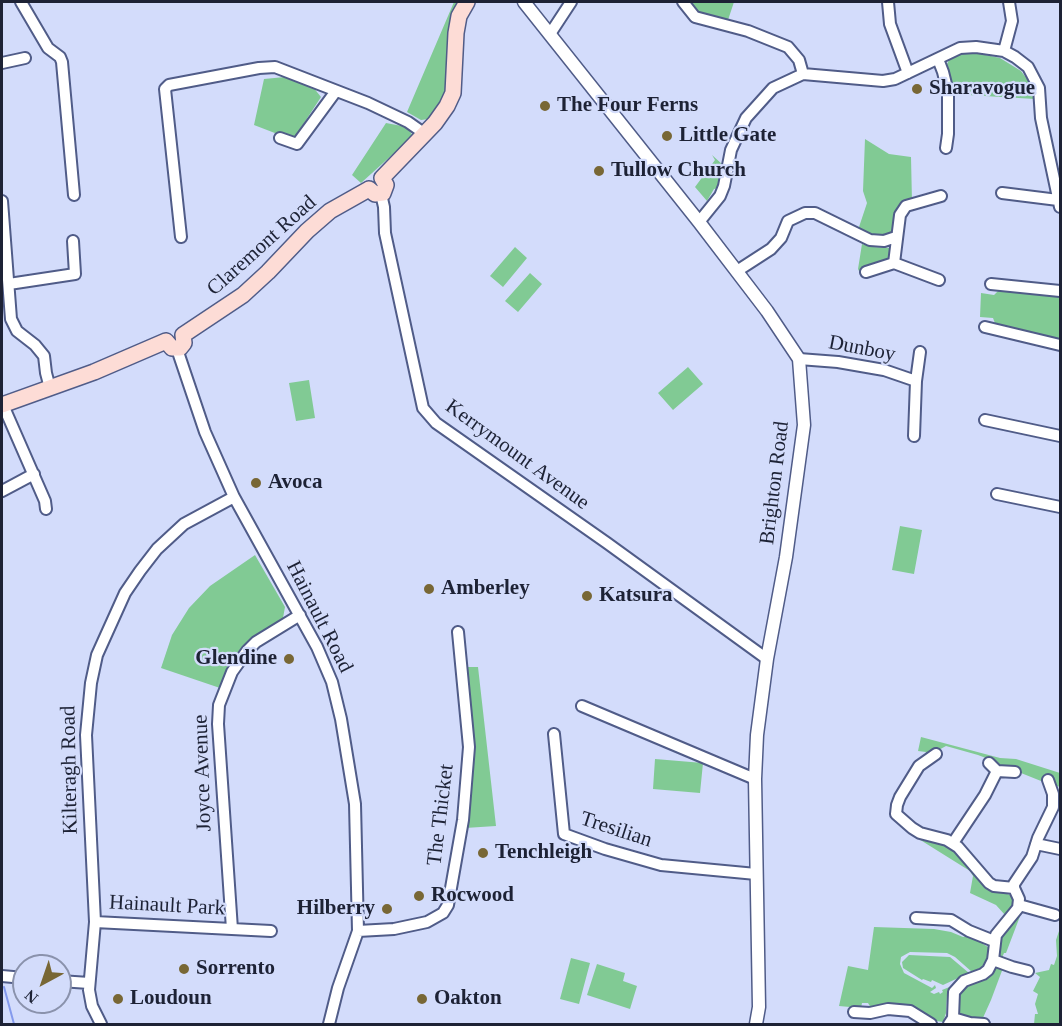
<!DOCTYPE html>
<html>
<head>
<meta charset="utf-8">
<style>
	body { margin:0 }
	#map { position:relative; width:1062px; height:1026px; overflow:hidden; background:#d3dcfb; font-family:"Times New Roman",serif }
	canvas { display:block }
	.frame { position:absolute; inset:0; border:3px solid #1d2235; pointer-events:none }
	.north { position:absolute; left:12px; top:954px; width:60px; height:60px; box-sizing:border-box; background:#d3dcfb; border:2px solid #8a92ac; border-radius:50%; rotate:220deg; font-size:16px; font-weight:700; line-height:24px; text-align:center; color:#1d2235 }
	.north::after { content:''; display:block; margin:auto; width:21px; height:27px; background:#786735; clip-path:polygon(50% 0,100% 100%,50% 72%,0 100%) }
</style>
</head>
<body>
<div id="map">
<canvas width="1062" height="1026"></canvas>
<div class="frame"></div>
<div class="north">N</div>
</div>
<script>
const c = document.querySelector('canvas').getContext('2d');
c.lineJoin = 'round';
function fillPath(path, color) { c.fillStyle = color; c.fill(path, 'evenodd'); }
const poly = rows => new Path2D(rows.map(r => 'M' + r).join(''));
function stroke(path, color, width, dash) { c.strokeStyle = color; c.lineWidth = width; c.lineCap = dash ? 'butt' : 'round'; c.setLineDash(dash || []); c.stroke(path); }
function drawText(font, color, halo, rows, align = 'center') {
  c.font = font + ' "Times New Roman",serif'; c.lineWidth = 4.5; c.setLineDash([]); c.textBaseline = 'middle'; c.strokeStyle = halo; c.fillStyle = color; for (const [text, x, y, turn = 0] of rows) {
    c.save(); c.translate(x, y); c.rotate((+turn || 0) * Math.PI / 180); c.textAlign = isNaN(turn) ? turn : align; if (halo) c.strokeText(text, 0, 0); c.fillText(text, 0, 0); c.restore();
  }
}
fillPath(poly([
	[454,2,459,2,462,4,448,98,436,118,421,120,407,112],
	[686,2,734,2,727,23,701,15],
	[976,53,1000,58,1021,71,1030,83,1035,99,951,94,947,64,950,58,962,54],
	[285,77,313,87,321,97,293,140,254,125,264,79],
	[386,123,407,127,413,136,361,183,352,175],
	[865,139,889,154,911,157,912,202,899,229,882,239,858,230,867,203,863,191],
	[712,155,723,165,718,188,714,189,707,201,695,187,715,160],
	[862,244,873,247,890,248,895,250,897,257,864,267,860,273,858,269],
	[515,247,527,258,503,287,490,276],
	[530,273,542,284,518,312,505,301],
	[1000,289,1060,296,1060,342,996,326,993,318,980,317,981,293,994,295],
	[688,367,703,384,673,410,658,393],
	[309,380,315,418,296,421,289,383],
	[900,526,922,530,914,574,892,570],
	[255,555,285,607,283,618,256,636,229,662,220,688,161,668,172,635,189,608,210,586],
	[467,667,478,667,496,826,465,828],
	[921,737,1000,758,1016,759,1060,773,1060,787,1057,786,1052,777,1041,781,1016,771,1002,769,991,760,978,755,946,746,924,758,926,752,918,751],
	[655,759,703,763,700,793,653,789],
	[915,834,946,843,1003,893,1011,895,1014,900,1012,907,1005,915,996,905,970,893,973,876,970,871,914,836],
	[1022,911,1006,953,1004,953,1001,960,999,958,999,937],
	[874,927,934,929,951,932,963,937,969,935,983,941,983,944,988,947,988,956,982,967,972,972,955,957,947,953,910,952,901,957,900,964,904,973,932,988,935,985,936,988,930,992,934,994,939,992,940,994,943,992,942,990,952,986,947,995,946,1013,943,1022,937,1021,936,1023,925,1015,871,1008,868,1003,862,1003,861,1008,839,1006,848,966,868,970],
	[1060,928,1060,1024,1034,1024,1035,1014,1038,1014,1035,1004,1038,994,1033,991,1040,977,1035,973,1049,970,1051,964,1054,965,1057,956,1056,940],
	[909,955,950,957,969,973,943,985,932,980,931,982,923,979,922,980,903,968,902,962],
	[571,958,590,963,579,1004,560,999],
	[597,964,625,973,623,981,637,986,630,1009,587,995],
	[996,966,1003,968,991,1000,982,1020,976,1021,957,1015,958,993,961,989]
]), '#81ca94');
stroke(poly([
	[4,987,14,1024]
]), '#849aed', 2);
const minor = poly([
	[21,2,48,48,60,57,62,62,74,195],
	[683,2,695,17,748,31,788,47,799,60,803,74],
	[888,2,890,24,908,73],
	[550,34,571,2],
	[1004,51,1012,21,1009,2],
	[938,59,943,72,948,92,948,134,946,148],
	[2,63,25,58],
	[280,138,297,144,336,91],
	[1002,193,1058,200],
	[381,194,384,207,385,233,423,408,436,423,607,543,767,659],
	[2,201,11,319,17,331,35,345,44,356,46,373,50,388],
	[699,222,720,196,724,186,731,150,746,118,773,88,803,74,883,81,895,79,960,48,976,47,1004,51,1015,57,1028,67,1039,88,1041,118,1060,207],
	[181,237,165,89,169,85,259,68,275,67,368,103,408,122,425,134],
	[894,263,900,215,906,206,941,196],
	[737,271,771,249,781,238,788,221,805,213,815,213,870,240,884,241,896,237],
	[866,272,894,263,939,280],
	[9,284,75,274,73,241],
	[991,284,1060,291],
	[985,327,1060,345],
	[177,349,205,432,234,497,317,647,332,682,341,719,355,804,358,931,338,988,329,1024],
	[799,359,838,362,884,370,916,381],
	[3,405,45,501,46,509],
	[985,420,1060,436],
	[914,436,916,381,920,352],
	[2,491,34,474],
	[997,494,1060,507],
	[582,706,755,779],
	[554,734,564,834,605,849,661,865,756,874],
	[936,754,919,766,900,797,897,805,896,814,912,828,920,833,947,840,958,847,989,883,994,886,1014,888],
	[989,763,997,771,1015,772],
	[953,843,985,795,997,771],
	[1036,844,1060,849],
	[1019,905,1055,915],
	[916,918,951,920,969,931,994,941],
	[95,922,86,735,91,683,97,655,125,593,140,571,157,549,184,524,234,497],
	[232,929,218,724,219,705,232,672,247,651,256,642,300,615],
	[358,931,394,929,427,922,443,913,448,905,463,820,469,747,458,632],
	[993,960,1012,967,1028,971],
	[2,976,24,978],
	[60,981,89,983],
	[854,1012,870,1013,888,1009,910,1011,931,1024],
	[953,1018,970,1023,984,1024],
	[101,1024,92,1006,89,990,95,922,271,931],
	[949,1024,953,1018,954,992,964,981,983,974,988,970,993,960,996,935,1018,908,1019,899,1014,888,1014,884,1032,857,1038,838,1053,807,1053,794,1048,780]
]);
const tertiary = poly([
	[524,2,699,222,767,311,799,359,804,425,786,557,767,659,757,735,755,779,759,1007,756,1024]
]);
const secondary = poly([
	[382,178,435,123,447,106,453,93,456,33,459,16,467,2],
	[369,189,375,194,383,193,386,185,382,178],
	[183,335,243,295,268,272,307,231,330,211,369,189],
	[166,341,172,348,180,348,184,343,183,335],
	[2,405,94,372,166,341]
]);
stroke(minor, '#505c88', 14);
stroke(tertiary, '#505c88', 15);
stroke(secondary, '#505c88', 18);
stroke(minor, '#fff', 10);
stroke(tertiary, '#fff', 12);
stroke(secondary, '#fddcd6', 15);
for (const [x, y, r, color] of [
	[917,89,6,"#786735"],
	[545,106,6,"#786735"],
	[667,136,6,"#786735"],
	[599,171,6,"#786735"],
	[256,483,6,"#786735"],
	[429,589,6,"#786735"],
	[587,596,6,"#786735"],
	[289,659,6,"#786735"],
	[483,853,6,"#786735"],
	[419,896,6,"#786735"],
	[387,909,6,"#786735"],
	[184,969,6,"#786735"],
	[118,999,6,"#786735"],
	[422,999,6,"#786735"]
]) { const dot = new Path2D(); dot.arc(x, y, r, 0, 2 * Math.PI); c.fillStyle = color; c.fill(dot); stroke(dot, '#d3dcfb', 2); }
drawText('bold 21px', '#1d2235', '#d3dcfb', [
	["Sharavogue",929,89],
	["The Four Ferns",557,106],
	["Little Gate",679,136],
	["Tullow Church",611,171],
	["Avoca",268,483],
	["Amberley",441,589],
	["Katsura",599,596],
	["Glendine",277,659,"right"],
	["Tenchleigh",495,853],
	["Rocwood",431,896],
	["Hilberry",375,909,"right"],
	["Sorrento",196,969],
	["Loudoun",130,999],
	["Oakton",434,999]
], 'left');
drawText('21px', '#1d2235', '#d3dcfb', [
	["Claremont Road",262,246,-42],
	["Dunboy",862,349,11],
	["Kerrymount Avenue",517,455,36],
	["Brighton Road",775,483,-83],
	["Hainault Road",319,617,63],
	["Kilteragh Road",70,770,-91],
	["Joyce Avenue",203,773,-92],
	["The Thicket",441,815,-83],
	["Tresilian",616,830,18],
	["Hainault Park",167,906,3]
]);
</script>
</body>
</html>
